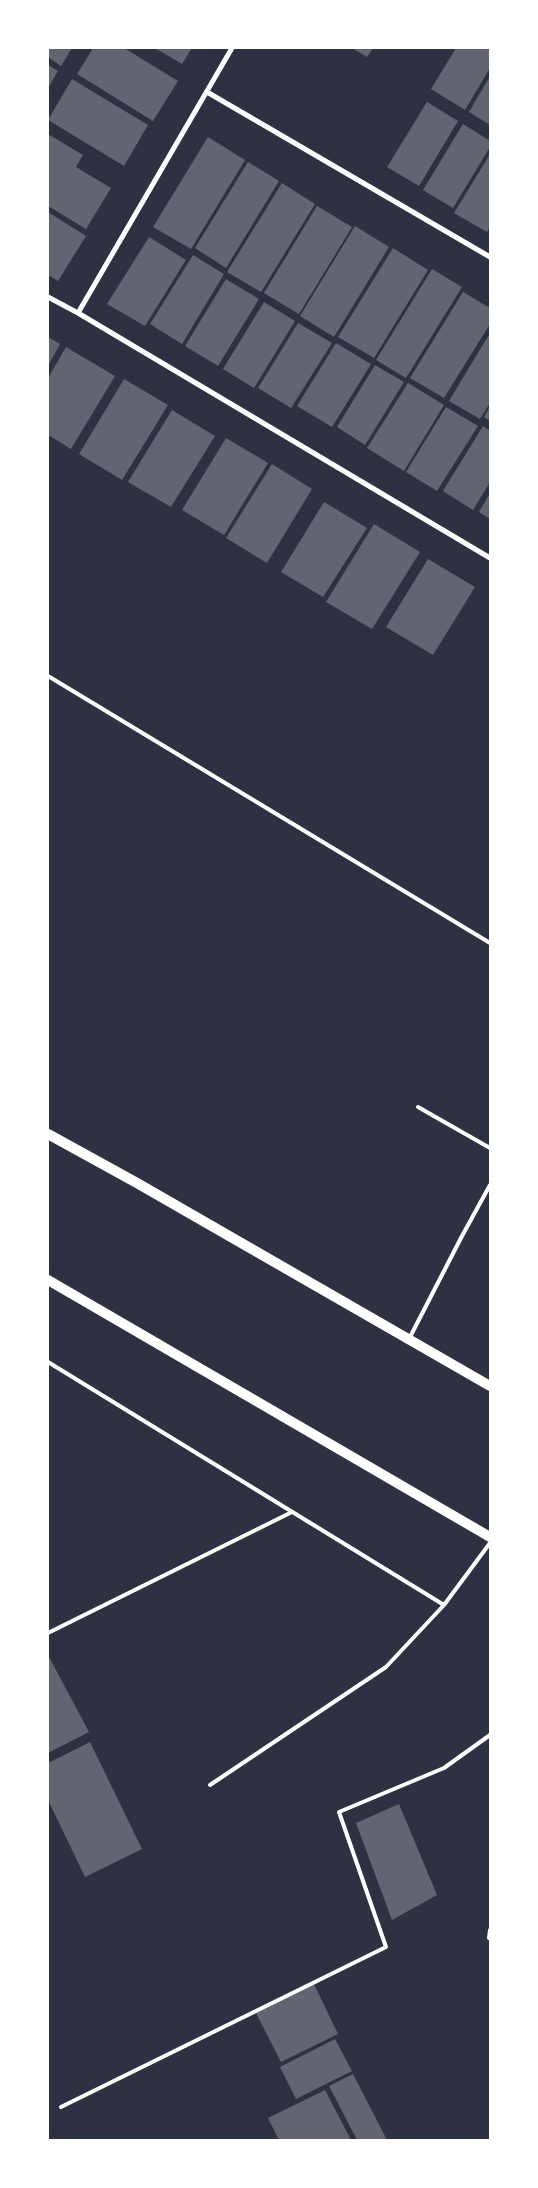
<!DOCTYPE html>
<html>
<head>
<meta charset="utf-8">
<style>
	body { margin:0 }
	#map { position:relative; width:538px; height:2188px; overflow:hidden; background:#2d3142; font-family:"Space Grotesk",sans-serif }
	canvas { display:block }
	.frame { position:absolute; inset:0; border:49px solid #fff; pointer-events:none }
</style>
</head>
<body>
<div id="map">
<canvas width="538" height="2188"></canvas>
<div class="frame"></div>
</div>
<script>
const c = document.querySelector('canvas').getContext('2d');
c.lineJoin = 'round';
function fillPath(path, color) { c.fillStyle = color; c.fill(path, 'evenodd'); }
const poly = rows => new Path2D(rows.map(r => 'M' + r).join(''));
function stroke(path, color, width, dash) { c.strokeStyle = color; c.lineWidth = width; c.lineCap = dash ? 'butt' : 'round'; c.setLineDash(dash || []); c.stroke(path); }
fillPath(poly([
	[48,48,72,48,61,66,48,57],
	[93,48,124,48,178,81,153,121,77,74],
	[155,48,192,48,182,64],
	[352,48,373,48,367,57],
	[456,48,490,48,490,68,465,110,431,89],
	[48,65,58,71,48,88],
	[490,76,490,125,469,112],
	[72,79,148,125,124,166,48,120],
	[427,102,458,121,419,186,387,167],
	[463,124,490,141,490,147,453,208,423,190],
	[48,134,83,155,76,167,111,188,86,229,48,206],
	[208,137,245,160,191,249,153,227],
	[490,154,490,226,487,232,454,213],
	[248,162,279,181,226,268,195,248],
	[282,183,315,204,261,292,227,272],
	[317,206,352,227,299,314,264,293],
	[48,212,86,236,58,281,48,275],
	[355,226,389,247,334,337,300,316],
	[149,237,186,260,145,326,107,304],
	[393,248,428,270,374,358,338,337],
	[193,255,224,274,182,344,150,324],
	[432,269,462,287,406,378,376,360],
	[226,279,259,299,218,366,185,346],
	[463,292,490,308,490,324,444,398,410,378],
	[264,302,295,321,254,388,223,369],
	[298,323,332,343,291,408,258,388],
	[490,333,490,403,480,419,449,401],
	[48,337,60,344,48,366],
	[336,343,371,364,332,427,297,406],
	[66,347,115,376,71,449,48,435,48,378],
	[375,365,404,382,365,445,337,427],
	[124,379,168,405,122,480,79,454],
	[408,383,444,405,404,471,367,448],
	[490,406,490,421,484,417],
	[446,407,478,426,437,491,406,472],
	[172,410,215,436,171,507,128,482],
	[483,426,490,431,490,482,473,510,443,491],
	[226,438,268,463,224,535,182,510],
	[272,464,312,489,267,563,226,538],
	[490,493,490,519,479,512],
	[324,502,367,528,323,597,281,572],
	[374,524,420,552,372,629,326,602],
	[428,559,475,587,433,655,386,627],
	[48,1655,89,1732,48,1753],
	[90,1742,142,1849,85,1877,48,1800,48,1763],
	[399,1804,437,1895,392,1920,356,1823],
	[314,1984,338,2034,281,2062,256,2013],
	[335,2039,352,2071,296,2099,280,2067],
	[353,2074,387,2140,357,2140,329,2086],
	[325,2090,351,2140,279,2140,268,2118]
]), '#626471');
stroke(poly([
	[48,676,490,943],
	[418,1107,490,1148],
	[409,1339,462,1236,490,1185],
	[48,1362,444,1605],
	[48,1633,292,1512],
	[210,1785,386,1667,444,1605,490,1543],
	[489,1938,490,1930],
	[61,2107,386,1947,339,1812,444,1768,490,1735]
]), '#fff', 4);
stroke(poly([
	[207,92,490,257],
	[48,297,78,313,490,558],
	[78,313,232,48]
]), '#fff', 5);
stroke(poly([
	[48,1134,137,1183,490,1386],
	[48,1280,490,1537]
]), '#fff', 10);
</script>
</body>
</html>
